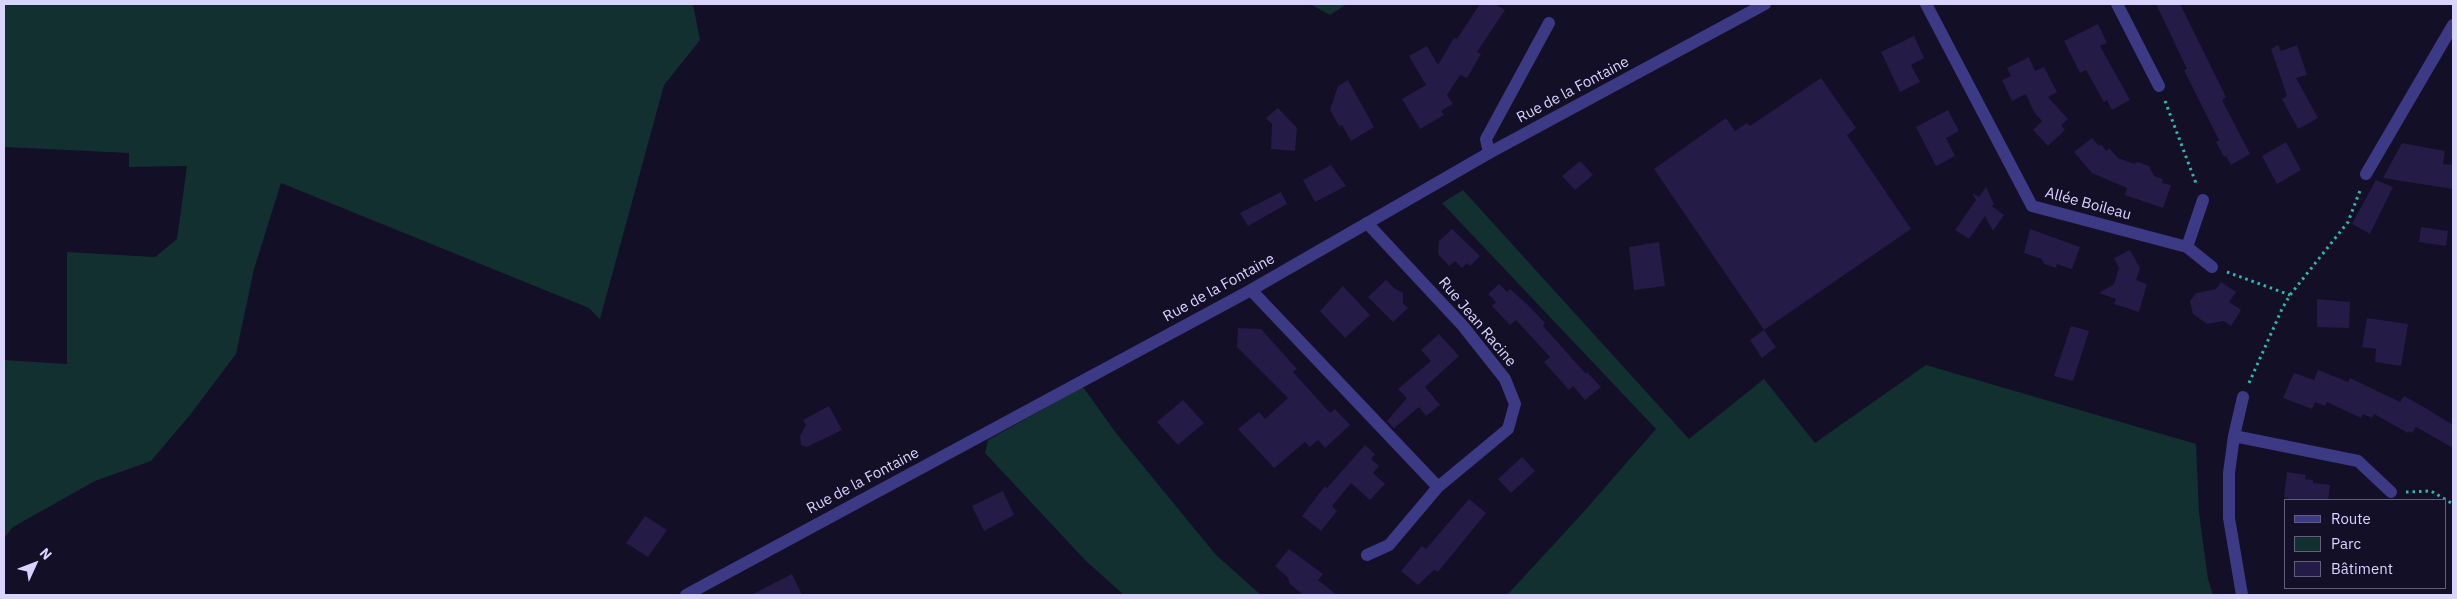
<!DOCTYPE html>
<html>
<head>
<meta charset="utf-8">
<style>
	body { margin:0 }
	#map { position:relative; width:2457px; height:599px; overflow:hidden; background:#130f26; font-family:"IBM Plex Sans",sans-serif }
	canvas { display:block }
	.frame { position:absolute; inset:0; border:5px solid #d9d4ff; pointer-events:none }
	.legend { position:absolute; left:2284px; top:499px; width:162px; height:90px; box-sizing:border-box; background:#130f26; border:1px solid #625e7d; margin:0; padding:6px 9px; list-style:none; font-size:15px; color:#d9d4ff }
	.legend li { display:flex; align-items:center; gap:10px; height:25px }
	.legend b { width:25px; border:1px solid #625e7d }
	.north { position:absolute; left:10px; top:539px; width:50px; height:50px; -webkit-text-stroke:4px #130f26; paint-order:stroke; rotate:47deg; font-size:14px; font-weight:700; line-height:20px; text-align:center; color:#d9d4ff }
	.north::after { content:''; display:block; margin:auto; width:18px; height:22px; background:#d9d4ff; clip-path:polygon(50% 0,100% 100%,50% 72%,0 100%) }
</style>
</head>
<body>
<div id="map">
<canvas width="2457" height="599"></canvas>
<div class="frame"></div>
<ul class="legend">
<li><b style="height:6px;background:#3d3a85"></b>Route</li>
<li><b style="height:14px;background:#12302f"></b>Parc</li>
<li><b style="height:14px;background:#241b47"></b>Bâtiment</li>
</ul>
<div class="north">N</div>
</div>
<script>
const c = document.querySelector('canvas').getContext('2d');
c.lineJoin = 'round';
function fillPath(path, color) { c.fillStyle = color; c.fill(path, 'evenodd'); }
const poly = rows => new Path2D(rows.map(r => 'M' + r).join(''));
function stroke(path, color, width, dash) { c.strokeStyle = color; c.lineWidth = width; c.lineCap = dash ? 'butt' : 'round'; c.setLineDash(dash || []); c.stroke(path); }
function drawText(font, color, halo, rows, align = 'center') {
  c.font = font + ' "IBM Plex Sans",sans-serif'; c.lineWidth = 4; c.setLineDash([]); c.textBaseline = 'middle'; c.strokeStyle = halo; c.fillStyle = color; for (const [text, x, y, turn = 0] of rows) {
    c.save(); c.translate(x, y); c.rotate((+turn || 0) * Math.PI / 180); c.textAlign = isNaN(turn) ? turn : align; if (halo) c.strokeText(text, 0, 0); c.fillText(text, 0, 0); c.restore();
  }
}
fillPath(poly([
	[4,4,693,4,700,40,664,85,600,319,589,308,281,183,254,269,236,354,190,415,151,461,95,481,13,527,4,538,4,360,67,364,67,252,155,257,177,239,187,166,129,167,129,153,4,147],
	[1310,4,1347,4,1330,15],
	[1463,190,1689,439,1764,379,1815,443,1926,365,2196,444,2199,513,2208,579,2213,595,1507,595,1580,516,1656,429,1442,203],
	[1083,387,1116,433,1216,555,1261,595,1124,595,1086,561,985,453,988,440]
]), '#12302f');
fillPath(poly([
	[1480,4,1495,4,1505,10,1477,52,1481,54,1467,78,1460,75,1447,95,1453,104,1441,111,1444,115,1420,129,1402,99,1426,85,1409,56,1427,46,1438,65,1454,38,1457,39],
	[2156,4,2180,4,2226,97,2222,100,2250,154,2231,165,2226,156,2224,157,2216,142,2219,140,2184,70,2187,69],
	[2098,24,2107,43,2100,46,2130,100,2112,110,2107,100,2104,102,2086,70,2080,73,2064,41],
	[1914,36,1924,58,1911,65,1920,82,1900,92,1881,52],
	[2278,45,2281,51,2297,45,2307,75,2296,78,2318,118,2298,129,2282,99,2287,96,2271,49],
	[2029,57,2035,71,2044,67,2057,92,2048,97,2068,119,2061,125,2065,130,2048,146,2033,130,2042,121,2034,112,2026,94,2012,101,2002,80,2011,76,2007,68],
	[1821,78,1856,128,1847,135,1911,229,1764,330,1654,169,1726,118,1735,131,1747,123,1750,126],
	[1348,80,1374,127,1351,141,1342,125,1339,126,1330,110,1338,86],
	[1278,108,1297,128,1295,151,1271,149,1272,124,1266,118],
	[1948,110,1959,131,1946,138,1955,156,1936,166,1916,127],
	[2092,138,2099,146,2101,144,2106,151,2109,148,2118,158,2134,164,2138,162,2149,166,2154,176,2163,179,2162,183,2171,185,2163,208,2125,195,2127,188,2092,173,2074,152],
	[2286,142,2301,170,2277,184,2262,156],
	[2402,143,2445,151,2443,164,2453,165,2453,189,2383,178],
	[1580,161,1593,175,1575,190,1562,176],
	[1331,165,1346,186,1315,202,1303,180],
	[2376,180,2393,187,2370,234,2352,224],
	[1986,187,1994,204,1992,206,2004,215,1993,231,1985,216,1969,239,1955,230,1976,200,1972,193,1979,197],
	[1281,192,1287,204,1248,226,1240,213],
	[2421,227,2448,231,2446,246,2419,242],
	[1452,229,1480,256,1470,266,1467,263,1462,268,1455,261,1449,266,1438,254,1439,241],
	[2030,229,2080,247,2072,269,2057,264,2056,268,2044,264,2042,259,2024,253],
	[1659,242,1665,286,1634,290,1629,247],
	[2130,250,2140,268,2136,280,2147,284,2139,312,2114,304,2116,299,2099,293,2114,284,2119,268,2114,258],
	[1386,280,1394,288,1403,293,1403,303,1408,308,1393,322,1368,297],
	[2221,282,2236,292,2229,302,2241,310,2231,326,2224,321,2207,324,2193,314,2190,301,2196,293,2216,289],
	[1499,284,1507,292,1510,289,1529,306,1545,323,1543,326,1586,374,1587,372,1601,387,1585,400,1573,386,1569,390,1544,362,1550,357,1516,320,1510,325,1492,306,1496,302,1488,294],
	[1343,286,1370,315,1345,338,1320,311],
	[2317,299,2350,302,2349,328,2317,327],
	[2367,318,2408,324,2401,366,2375,362,2376,349,2362,347],
	[2071,326,2089,331,2073,381,2054,376],
	[1238,328,1261,329,1297,369,1293,372,1330,413,1335,409,1350,425,1325,448,1318,440,1310,447,1305,442,1274,468,1238,429,1259,412,1265,419,1288,398,1237,347],
	[1764,330,1776,347,1762,358,1750,340],
	[1439,334,1459,356,1425,387,1440,405,1426,416,1419,407,1394,428,1387,421,1407,398,1398,389,1431,361,1421,350],
	[2318,370,2348,382,2350,378,2400,402,2404,396,2427,409,2453,425,2453,448,2416,427,2412,433,2409,431,2408,433,2374,414,2372,418,2363,414,2361,418,2327,402,2325,406,2315,402,2312,409,2283,398,2294,373,2314,380],
	[1183,400,1204,423,1178,445,1157,422],
	[829,406,842,430,807,447,801,445,800,436,806,425,803,420],
	[1365,445,1375,454,1371,459,1379,466,1373,473,1385,484,1370,500,1351,483,1332,506,1337,511,1321,531,1302,516,1325,486,1327,488],
	[1522,457,1535,471,1511,493,1498,479],
	[2287,472,2306,475,2305,479,2313,480,2313,483,2330,485,2328,500,2287,500,2288,498,2284,497],
	[1003,491,1014,515,984,531,972,506],
	[1469,499,1486,513,1438,572,1434,570,1418,585,1401,571,1422,546,1426,549],
	[645,516,667,530,648,557,626,543],
	[1289,549,1323,574,1318,580,1337,595,1303,595,1290,584,1288,578,1275,566],
	[792,574,802,595,751,595]
]), '#241b47');
stroke(poly([
	[2165,101,2197,186],
	[2227,272,2290,295],
	[2249,383,2282,309,2290,295,2348,222,2361,188],
	[2406,492,2431,491,2453,504]
]), '#2fb8b0', 3, [2.5, 4]);
stroke(poly([
	[1926,4,2032,206,2187,247,2212,267],
	[2117,4,2159,86],
	[1489,153,1486,139,1549,23],
	[2366,174,2453,25],
	[1367,223,1463,326,1505,379,1515,404,1508,429,1438,487,1389,545,1367,555],
	[2187,247,2203,200],
	[1251,290,1438,487],
	[2234,436,2358,461,2391,492],
	[2242,595,2229,518,2229,473,2234,436,2243,397]
]), '#3d3a85', 12);
stroke(poly([
	[686,595,1251,290,1489,153,1765,4]
]), '#3d3a85', 12);
drawText('15px', '#d9d4ff', '#130f26', [
	["Rue de la Fontaine",1573,90,-28],
	["Allée Boileau",2088,204,15],
	["Rue de la Fontaine",1219,288,-29],
	["Rue Jean Racine",1477,322,50],
	["Rue de la Fontaine",863,481,-28]
]);
</script>
</body>
</html>
